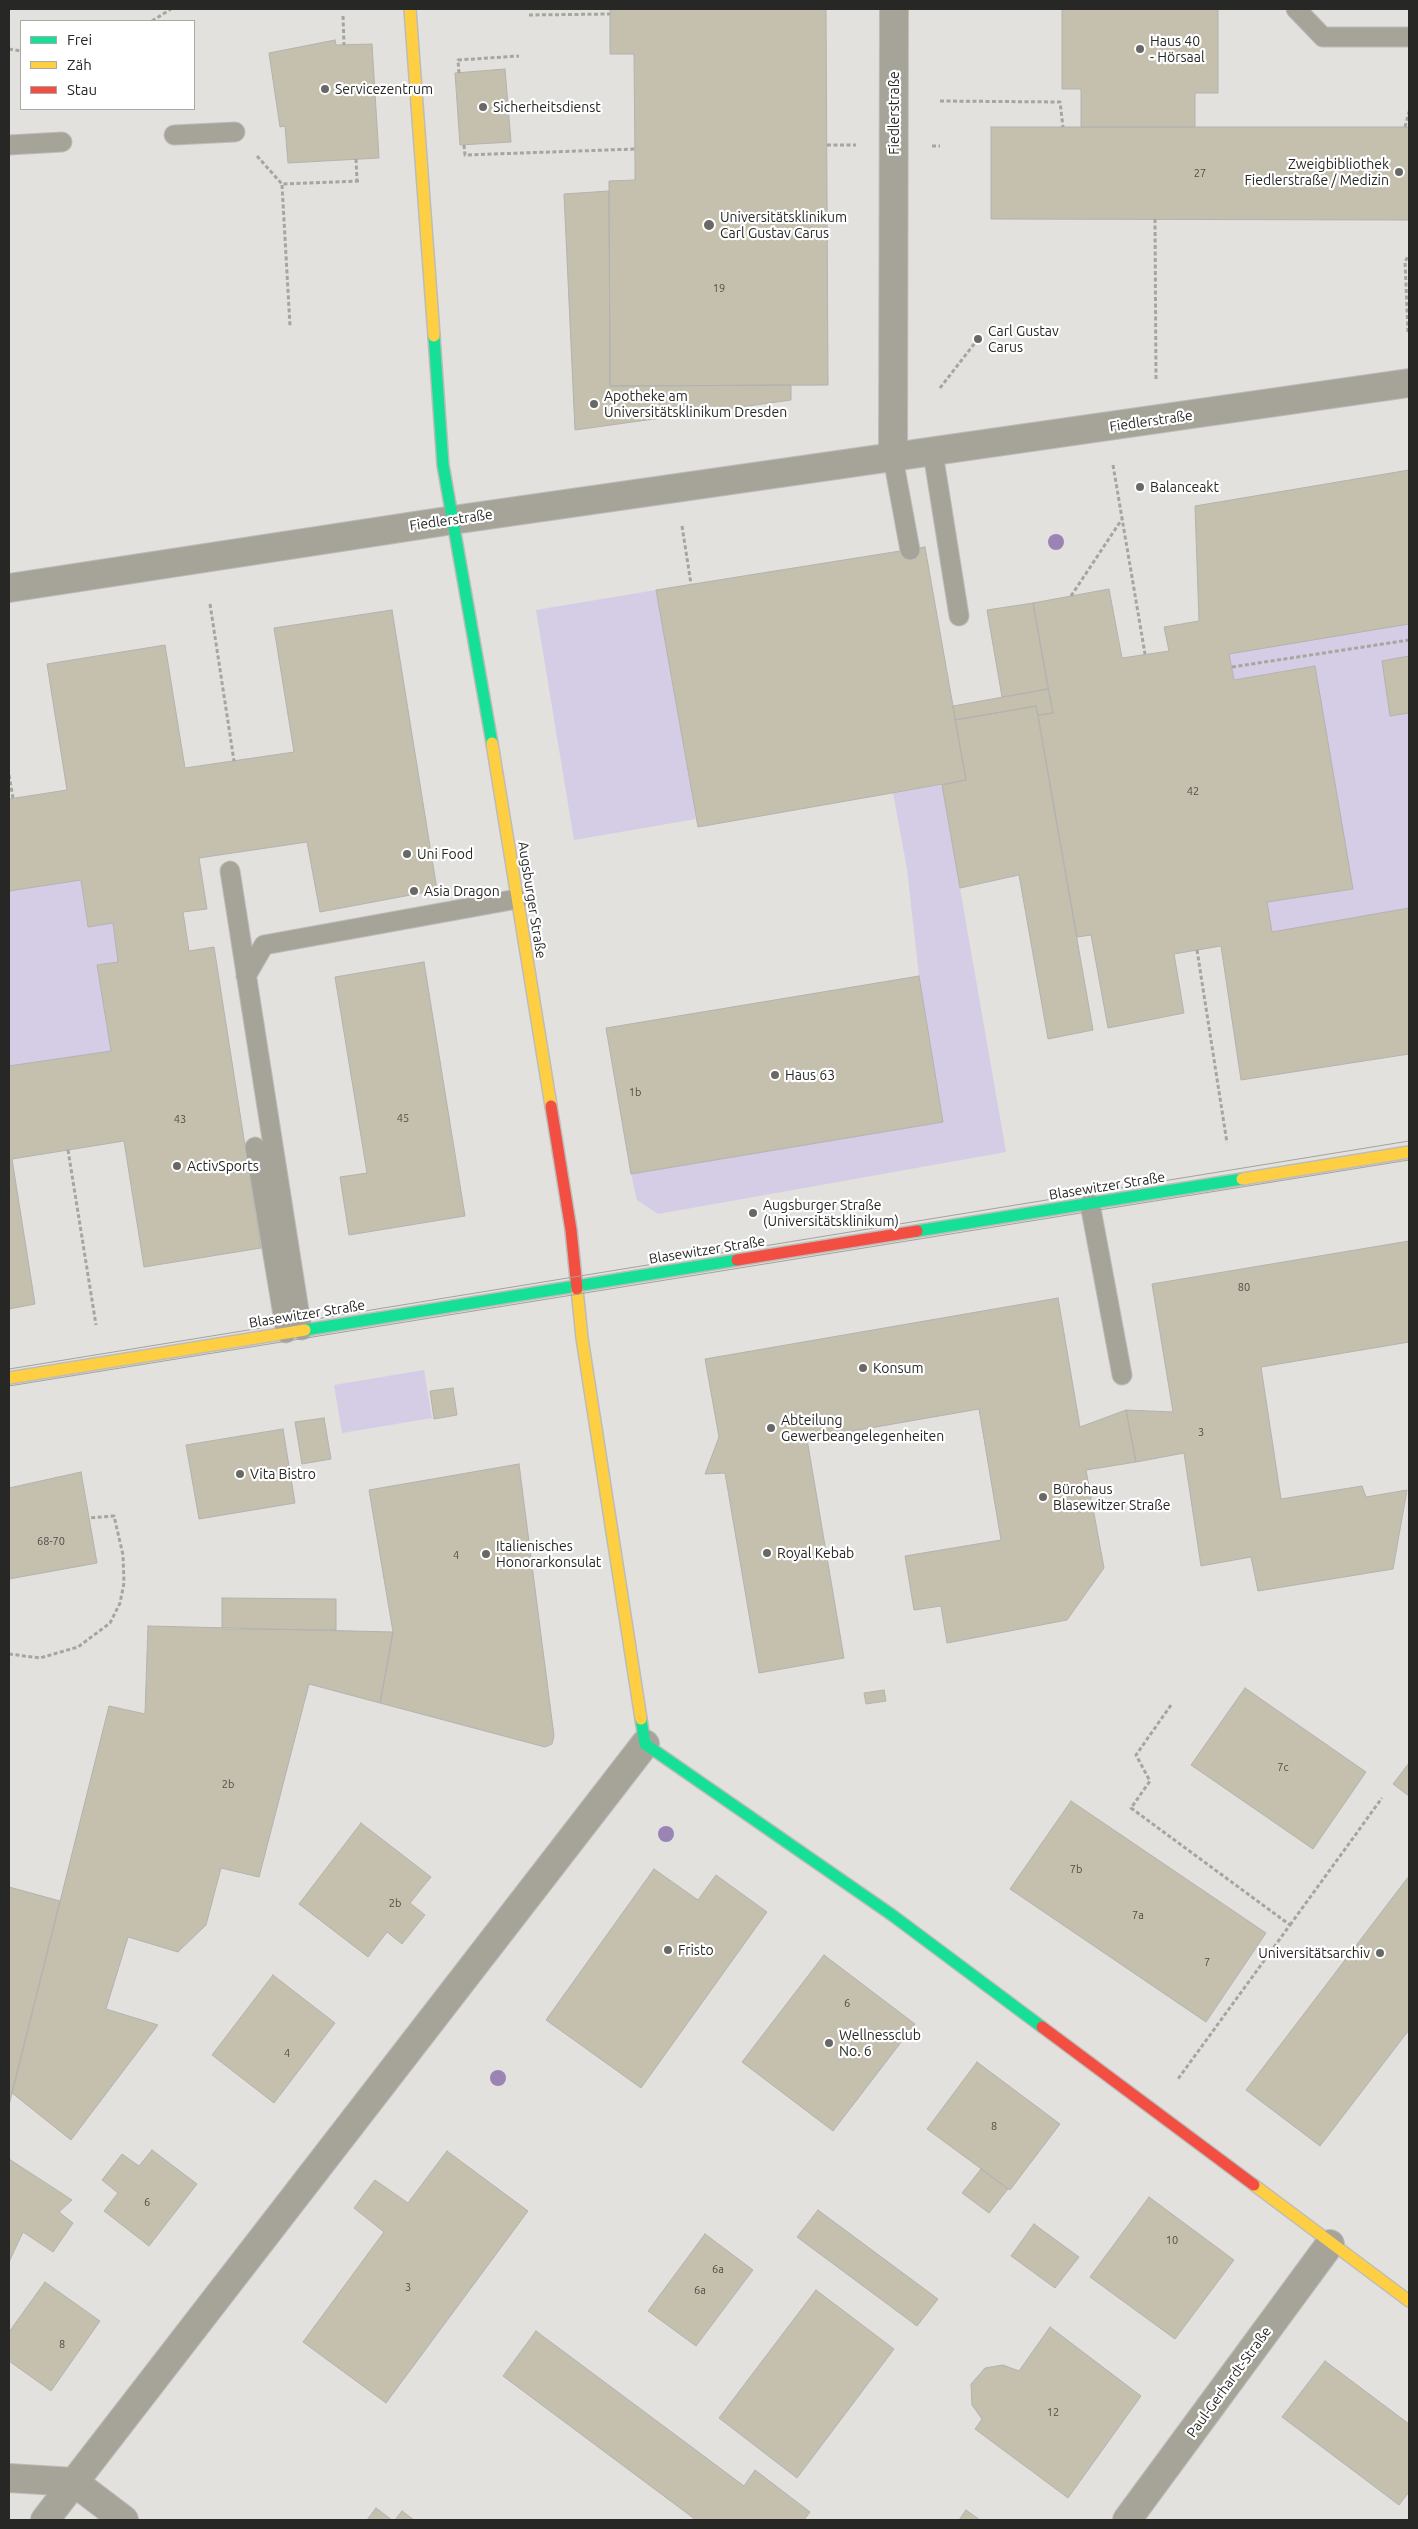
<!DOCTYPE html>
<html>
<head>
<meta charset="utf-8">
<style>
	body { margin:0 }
	#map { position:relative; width:1418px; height:2529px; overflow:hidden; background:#e2e1de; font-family:Ubuntu,sans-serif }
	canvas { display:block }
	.frame { position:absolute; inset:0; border:10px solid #272725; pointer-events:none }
	.legend { position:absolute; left:20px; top:20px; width:175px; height:90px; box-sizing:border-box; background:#fff; border:1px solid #a9a9a8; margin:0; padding:6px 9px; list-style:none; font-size:15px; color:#272725 }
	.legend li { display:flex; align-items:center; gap:10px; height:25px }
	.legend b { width:25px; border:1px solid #a9a9a8 }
</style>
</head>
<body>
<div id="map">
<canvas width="1418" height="2529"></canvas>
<div class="frame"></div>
<ul class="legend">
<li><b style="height:6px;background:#16e098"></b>Frei</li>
<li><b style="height:6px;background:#ffcf43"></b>Zäh</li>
<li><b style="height:6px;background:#f24e42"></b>Stau</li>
</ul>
</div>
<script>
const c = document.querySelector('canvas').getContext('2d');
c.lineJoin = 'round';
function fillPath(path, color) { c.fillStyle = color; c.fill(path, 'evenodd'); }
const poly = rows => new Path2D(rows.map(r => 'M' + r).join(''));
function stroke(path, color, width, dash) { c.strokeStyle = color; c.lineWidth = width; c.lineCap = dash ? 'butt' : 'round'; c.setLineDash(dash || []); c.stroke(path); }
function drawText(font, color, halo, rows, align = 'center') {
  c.font = font + ' Ubuntu,sans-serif'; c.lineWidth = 4.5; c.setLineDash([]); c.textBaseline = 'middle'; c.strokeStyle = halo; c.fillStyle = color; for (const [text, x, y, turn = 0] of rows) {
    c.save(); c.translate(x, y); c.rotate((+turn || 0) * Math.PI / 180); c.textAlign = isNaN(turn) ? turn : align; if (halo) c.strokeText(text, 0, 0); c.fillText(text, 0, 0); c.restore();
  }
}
fillPath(poly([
	[656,590,696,819,574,840,536,610],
	[1409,624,1409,908,1272,932,1267,902,1352,889,1315,666,1234,680,1229,654],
	[942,785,1006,1152,658,1214,637,1200,631,1174,943,1122,919,976,907,869,893,793],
	[81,880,88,927,113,923,118,962,97,965,111,1051,9,1066,9,891],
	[424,1370,432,1418,342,1433,334,1385]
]), '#d5cce5');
const building = poly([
	[610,9,826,9,828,385,610,386,609,181,635,180,635,160,634,54,610,54,610,9],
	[1062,9,1218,9,1218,93,1195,93,1195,127,1081,127,1081,89,1062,89,1062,9],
	[335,40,336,45,372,44,379,158,288,163,285,126,280,127,269,53,335,40],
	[505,69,511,142,460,145,455,73,505,69],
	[991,127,1409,127,1409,220,991,219,991,127],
	[609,191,610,386,791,385,791,400,575,430,564,194,609,191],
	[1409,470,1409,624,1229,654,1234,680,1315,666,1353,889,1267,902,1272,932,1409,908,1409,1054,1241,1080,1221,946,1174,954,1184,1013,1108,1028,1091,935,1077,937,1038,715,1053,713,1033,603,1109,589,1122,658,1169,651,1164,627,1199,621,1195,506,1409,470],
	[925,547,966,780,698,827,656,590,925,547],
	[1033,603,1048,689,1002,697,987,610,1033,603],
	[392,610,437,890,320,912,307,842,199,858,207,909,183,912,189,951,214,947,261,1248,144,1267,124,1141,12,1159,35,1304,9,1309,9,1066,111,1051,97,965,118,962,113,923,88,927,81,880,9,891,9,799,67,790,47,664,165,645,185,768,294,752,274,628,392,610],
	[1409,656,1409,713,1390,716,1382,661,1409,656],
	[1048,689,1053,713,1038,715,1036,706,955,720,953,706,1048,689],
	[1036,706,1093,1030,1048,1039,1019,875,960,888,942,785,966,780,955,720,1036,706],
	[424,962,465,1216,349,1235,340,1177,367,1173,335,977,424,962],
	[919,976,943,1122,631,1174,606,1028,919,976],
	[1409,1241,1409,1342,1261,1367,1281,1499,1362,1486,1366,1497,1407,1490,1393,1569,1258,1591,1251,1557,1201,1566,1184,1453,1136,1462,1126,1410,1173,1412,1152,1284,1409,1241],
	[1058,1298,1080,1427,1126,1410,1136,1462,1086,1470,1104,1568,1067,1620,947,1643,941,1606,914,1610,905,1556,1001,1540,979,1409,807,1439,844,1658,759,1673,725,1473,705,1474,719,1437,705,1359,1058,1298],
	[453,1388,457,1415,434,1419,430,1391,453,1388],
	[324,1418,331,1459,302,1464,295,1422,324,1418],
	[283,1429,295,1503,199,1519,186,1445,283,1429],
	[519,1464,554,1736,552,1744,545,1747,380,1703,393,1632,369,1490,519,1464],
	[81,1472,97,1563,9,1579,9,1488,81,1472],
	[222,1598,336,1599,336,1630,222,1629,222,1598],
	[148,1626,393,1632,380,1703,309,1684,259,1877,221,1868,206,1925,178,1952,128,1937,106,2009,158,2025,71,2140,12,2093,109,1706,145,1714,148,1626],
	[1245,1688,1366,1772,1313,1849,1191,1765,1245,1688],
	[884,1690,886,1701,866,1704,864,1693,884,1690],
	[1409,1763,1409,1796,1393,1784,1409,1763],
	[1071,1801,1266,1933,1206,2022,1010,1889,1071,1801],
	[361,1823,431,1877,410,1903,425,1915,402,1944,387,1932,368,1957,299,1904,361,1823],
	[654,1869,698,1900,716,1875,767,1912,641,2088,546,2020,654,1869],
	[1409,1876,1409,2030,1320,2146,1246,2090,1409,1876],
	[9,1887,60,1901,9,2105,9,1887],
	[824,1955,915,2024,833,2131,742,2062,824,1955],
	[273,1975,335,2023,274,2103,212,2055,273,1975],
	[977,2062,1060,2124,1010,2190,927,2129,977,2062],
	[152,2150,197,2184,149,2246,104,2211,118,2193,102,2180,122,2154,139,2166,152,2150],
	[447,2151,528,2211,386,2403,303,2342,384,2232,354,2208,365,2193,375,2180,408,2203,447,2151],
	[9,2159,72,2200,59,2212,73,2223,53,2252,23,2232,9,2262,9,2159],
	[981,2169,1008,2189,989,2213,962,2193,981,2169],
	[1149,2197,1234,2260,1175,2339,1090,2277,1149,2197],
	[818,2210,938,2299,917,2326,797,2237,818,2210],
	[1034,2224,1079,2257,1055,2288,1011,2256,1034,2224],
	[705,2234,753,2270,696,2346,648,2311,705,2234],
	[45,2282,100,2321,51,2391,9,2361,9,2332,45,2282],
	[816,2290,894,2349,797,2478,719,2418,816,2290],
	[1050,2327,1141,2396,1068,2498,975,2429,982,2419,972,2405,971,2384,985,2368,1003,2365,1019,2371,1050,2327],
	[536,2331,744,2486,755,2470,810,2512,804,2520,696,2520,503,2376,536,2331],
	[1325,2361,1409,2424,1409,2492,1399,2505,1282,2417,1325,2361],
	[376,2508,392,2520,367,2520,376,2508],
	[966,2510,980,2520,959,2520,966,2510],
	[402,2511,414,2520,395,2520,402,2511]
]);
fillPath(building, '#c4c0ad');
stroke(building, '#b2b2b0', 1);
const lane = poly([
	[1296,9,1323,37,1409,37],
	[174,135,235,132],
	[9,145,62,142],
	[933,453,959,616],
	[893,458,910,550],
	[230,871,302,1330],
	[246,976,264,945,517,899],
	[255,1147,286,1333],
	[1090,1204,1122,1375]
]);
const street = poly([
	[893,458,894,9],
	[9,588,453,520,1409,383],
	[9,2478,74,2482],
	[74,2482,124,2520],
	[45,2520,645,1744],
	[1127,2520,1330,2244]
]);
const fast = poly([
	[434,336,443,465,492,743],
	[917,1231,1242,1179],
	[305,1330,737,1260],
	[641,1719,645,1744,892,1915,1042,2027]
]);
const slow = poly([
	[410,9,434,336],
	[492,743,551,1106],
	[1242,1179,1409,1152],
	[577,1289,582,1338,641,1719],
	[9,1378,305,1330],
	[1254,2185,1409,2301]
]);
const jam = poly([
	[551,1106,571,1230,577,1289],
	[737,1260,917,1231],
	[1042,2027,1254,2185]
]);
stroke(lane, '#bcbcba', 21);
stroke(street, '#bcbcba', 30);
stroke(fast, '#bcbcba', 14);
stroke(slow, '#bcbcba', 14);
stroke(jam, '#bcbcba', 14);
stroke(poly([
	[529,15,610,14],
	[343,16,344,45],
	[152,21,171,9],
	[9,49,21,51],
	[459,73,458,60,519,56],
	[940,101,1060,102,1063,127],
	[1405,127,1409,112],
	[464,145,465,155,635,149],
	[827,145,856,145],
	[932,146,940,146],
	[257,156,282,184,361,181],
	[356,159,357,181],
	[282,185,290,326],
	[1155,219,1156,380],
	[1408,332,1405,261,1409,256],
	[940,388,978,339],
	[1113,465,1145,654],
	[682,526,691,584],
	[1071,596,1122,519],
	[210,604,234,761],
	[1232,667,1409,640],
	[9,775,13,798],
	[1197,950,1227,1143],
	[68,1150,96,1325],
	[9,1654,40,1658,78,1647,110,1623,120,1603,124,1583,123,1555,114,1516,89,1518],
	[1171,1705,1136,1755,1150,1781,1131,1808,1290,1925,1178,2079],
	[1290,1925,1382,1798]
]), '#a7a69e', 3, [4, 2.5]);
stroke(lane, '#a6a498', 19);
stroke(street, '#a6a498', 28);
stroke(fast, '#16e098', 11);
stroke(slow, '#ffcf43', 11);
stroke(jam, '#f24e42', 11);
stroke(poly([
	[9,1369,1409,1141],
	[9,1386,1409,1160]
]), '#a3a29c', 1);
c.fillStyle = '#9a84b4';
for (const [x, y] of [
	[1056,542],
	[666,1834],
	[498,2078]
]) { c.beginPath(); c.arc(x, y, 8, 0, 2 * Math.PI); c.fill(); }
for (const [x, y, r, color] of [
	[1140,49,5,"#686866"],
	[325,89,5,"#686866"],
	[483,107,5,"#686866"],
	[1399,172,5,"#686866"],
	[709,225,6,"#686866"],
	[978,339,5,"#686866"],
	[594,404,5,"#686866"],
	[1140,487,5,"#686866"],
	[407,854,5,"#686866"],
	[414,891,5,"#686866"],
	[775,1075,5,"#686866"],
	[177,1166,5,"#686866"],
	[753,1213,5,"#686866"],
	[863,1368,5,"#686866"],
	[771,1428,5,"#686866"],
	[240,1474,5,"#686866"],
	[1043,1497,5,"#686866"],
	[767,1553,5,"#686866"],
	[486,1554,5,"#686866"],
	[668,1950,5,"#686866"],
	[1380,1953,5,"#686866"],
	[829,2043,5,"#686866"]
]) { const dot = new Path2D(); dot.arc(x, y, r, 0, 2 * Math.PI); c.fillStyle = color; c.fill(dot); stroke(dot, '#fff', 2); }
drawText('11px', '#4e4d47', null, [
	["27",1200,173],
	["19",719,288],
	["42",1193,791],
	["1b",635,1092],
	["45",403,1118],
	["43",180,1119],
	["80",1244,1287],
	["3",1201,1432],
	["68-70",51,1541],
	["4",456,1555],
	["7c",1283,1767],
	["2b",228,1784],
	["7b",1076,1869],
	["2b",395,1903],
	["7a",1138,1915],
	["7",1207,1962],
	["6",847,2003],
	["4",287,2053],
	["8",994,2126],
	["6",147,2202],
	["10",1172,2240],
	["6a",718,2269],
	["3",408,2287],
	["6a",700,2290],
	["8",62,2344],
	["12",1053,2412]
]);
drawText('14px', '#272725', '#fff', [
	["Haus 40",1150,41],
	["- Hörsaal",1150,57],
	["Servicezentrum",335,89],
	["Sicherheitsdienst",493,107],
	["Zweigbibliothek",1389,164,"right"],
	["Fiedlerstraße / Medizin",1389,180,"right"],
	["Universitätsklinikum",720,217],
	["Carl Gustav Carus",720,233],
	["Carl Gustav",988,331],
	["Carus",988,347],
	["Apotheke am",604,396],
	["Universitätsklinikum Dresden",604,412],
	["Balanceakt",1150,487],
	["Uni Food",417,854],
	["Asia Dragon",424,891],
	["Haus 63",785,1075],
	["ActivSports",187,1166],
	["Augsburger Straße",763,1205],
	["(Universitätsklinikum)",763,1221],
	["Konsum",873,1368],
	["Abteilung",781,1420],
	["Gewerbeangelegenheiten",781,1436],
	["Vita Bistro",250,1474],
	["Bürohaus",1053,1489],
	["Blasewitzer Straße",1053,1505],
	["Italienisches",496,1546],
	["Honorarkonsulat",496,1562],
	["Royal Kebab",777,1553],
	["Fristo",678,1950],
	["Universitätsarchiv",1370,1953,"right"],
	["Wellnessclub",839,2035],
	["No. 6",839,2051]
], 'left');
drawText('14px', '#272725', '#fff', [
	["Fiedlerstraße",894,113,-90],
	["Fiedlerstraße",1151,421,-8],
	["Fiedlerstraße",451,520,-8],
	["Augsburger Straße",532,900,81],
	["Blasewitzer Straße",1107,1186,-9],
	["Blasewitzer Straße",707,1250,-9],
	["Blasewitzer Straße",307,1314,-9],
	["Paul-Gerhardt-Straße",1229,2382,-54]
]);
</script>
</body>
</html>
